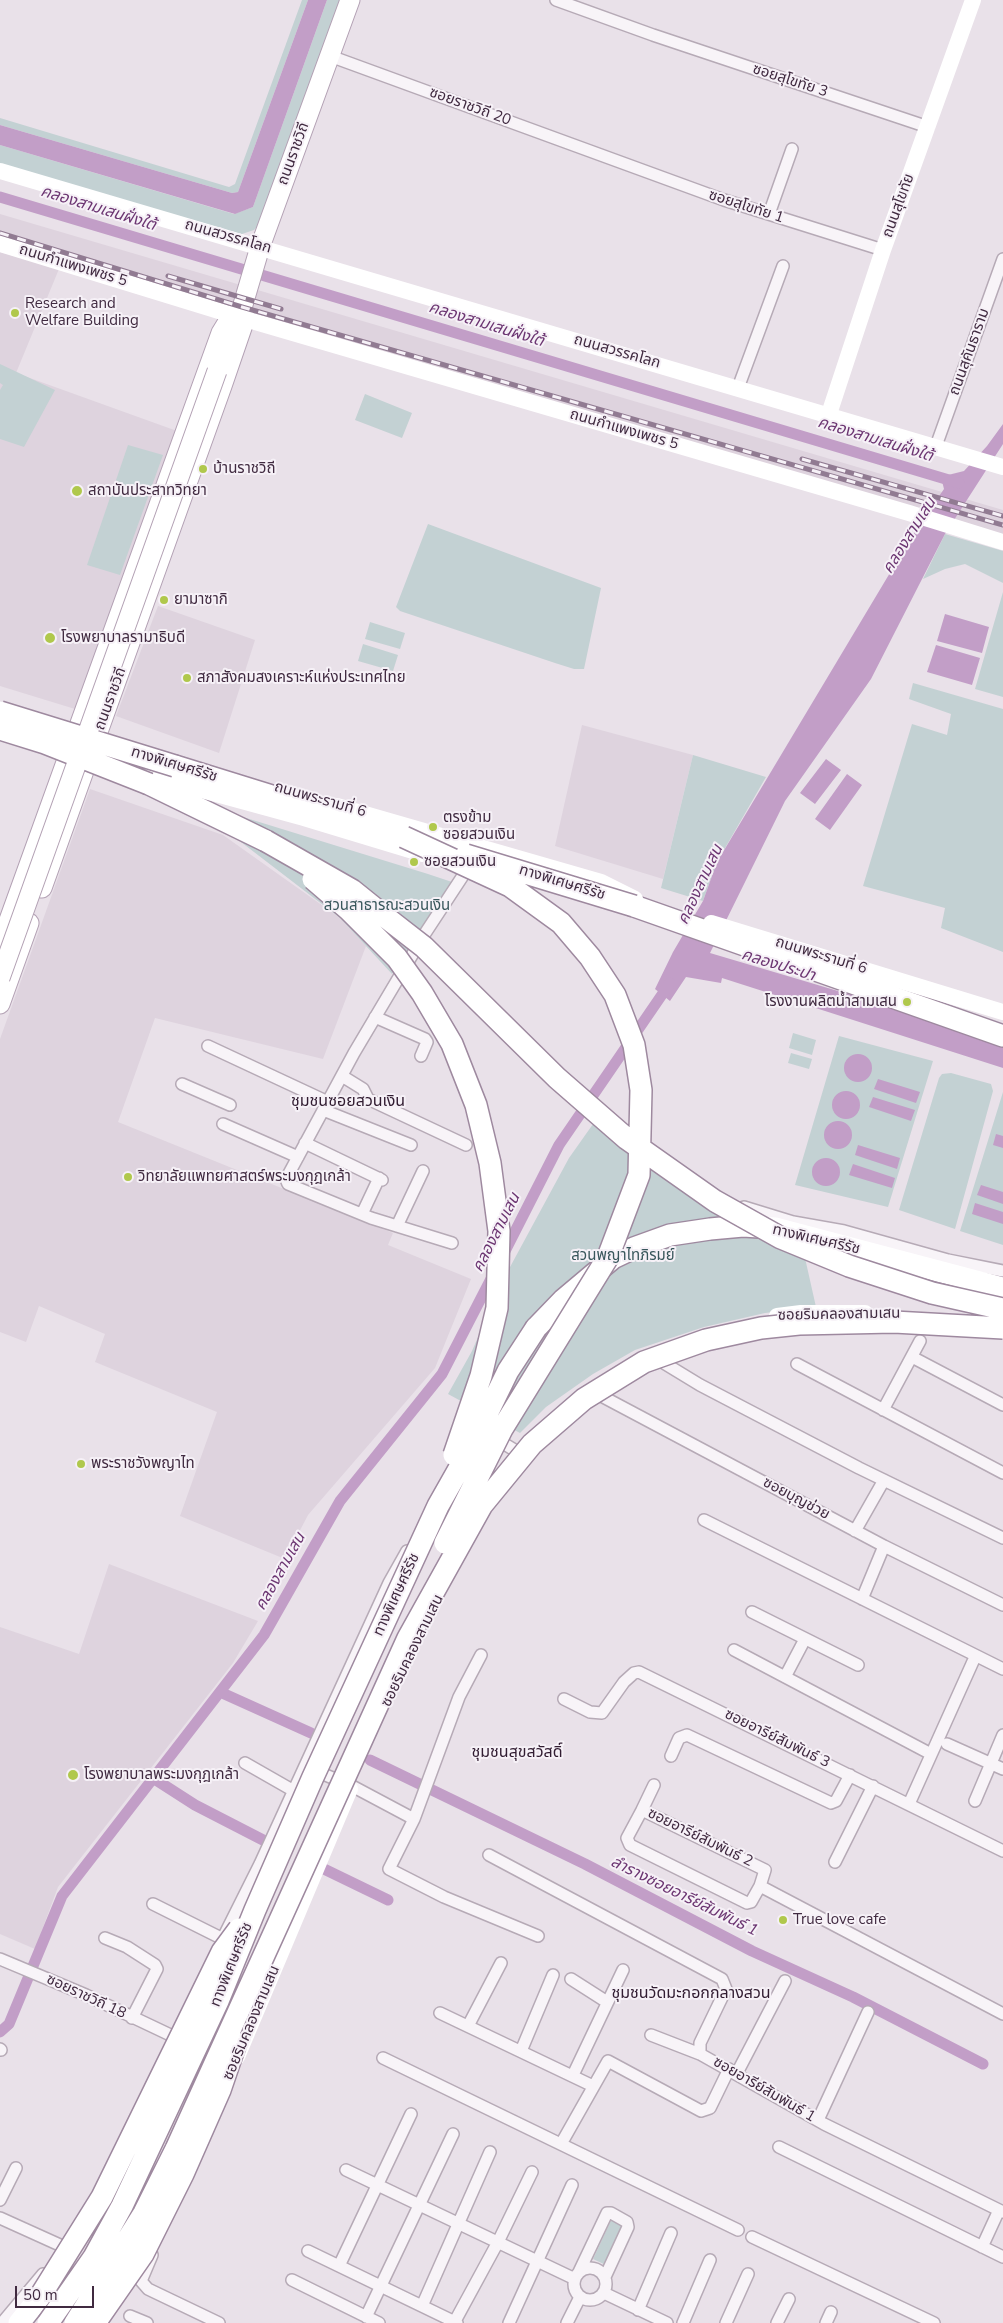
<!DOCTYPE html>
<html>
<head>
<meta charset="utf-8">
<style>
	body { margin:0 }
	#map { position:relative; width:1003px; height:2323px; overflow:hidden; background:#e9e1e9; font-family:"Nunito Sans",sans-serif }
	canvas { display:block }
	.scale { position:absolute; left:15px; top:2286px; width:79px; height:22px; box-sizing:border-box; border:2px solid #402a40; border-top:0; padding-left:6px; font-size:15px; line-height:18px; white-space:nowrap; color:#402a40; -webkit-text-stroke:4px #f6f1f7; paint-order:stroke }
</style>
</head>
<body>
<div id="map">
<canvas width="1003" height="2323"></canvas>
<div class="scale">50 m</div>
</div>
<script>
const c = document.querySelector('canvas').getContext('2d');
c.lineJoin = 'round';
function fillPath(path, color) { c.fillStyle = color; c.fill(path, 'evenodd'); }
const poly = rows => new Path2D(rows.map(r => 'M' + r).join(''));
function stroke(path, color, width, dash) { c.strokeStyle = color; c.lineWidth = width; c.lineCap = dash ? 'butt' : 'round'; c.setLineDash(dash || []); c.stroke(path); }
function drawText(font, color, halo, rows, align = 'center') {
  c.font = font + ' "Nunito Sans","Noto Sans Thai",sans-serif'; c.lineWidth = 4; c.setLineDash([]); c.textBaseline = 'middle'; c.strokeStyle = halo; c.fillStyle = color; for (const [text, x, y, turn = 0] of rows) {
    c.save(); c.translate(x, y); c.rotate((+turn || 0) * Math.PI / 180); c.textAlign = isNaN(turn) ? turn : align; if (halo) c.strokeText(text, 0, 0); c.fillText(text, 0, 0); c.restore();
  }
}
fillPath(poly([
	[0,214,1003,510,1003,538,0,242],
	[0,252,59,269,16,373,177,431,75,709,0,686],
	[158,606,255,640,219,753,116,716],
	[582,725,693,755,663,879,555,846],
	[90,789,223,835,340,918,366,946,323,1059,155,1018,118,1122,393,1233,388,1245,471,1279,435,1368,308,1515,285,1559,180,1516,217,1412,95,1362,105,1334,39,1306,26,1342,0,1332,0,1039],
	[109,1564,258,1621,233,1663,58,1887,35,1949,0,1934,0,1627,79,1654]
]), '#ded3de');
fillPath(poly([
	[302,0,308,0,238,192,232,193,0,125,0,118,229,187,235,184],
	[327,0,342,0,261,223,254,230,239,235,0,166,0,145,234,214,253,207],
	[0,364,55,390,24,447,0,439,0,390,3,385,0,383],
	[365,394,412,413,402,438,355,420],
	[128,445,163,455,120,575,87,565],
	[428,524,601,588,584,669,574,669,555,663,400,611,396,607],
	[945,534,1003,551,1003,583,965,564,945,569,923,579],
	[1003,592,1003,697,975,689],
	[370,622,405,633,400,649,365,639],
	[363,644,398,655,393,671,358,661],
	[913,683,1003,709,1003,952,941,928,945,908,863,886,912,724,947,735,951,714,909,699],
	[693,755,766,777,717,862,703,901,661,888],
	[230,813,428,874,455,883,392,974,340,918,224,829],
	[793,1033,816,1040,812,1055,789,1048],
	[839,1036,933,1061,888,1207,795,1185],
	[791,1053,812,1059,809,1069,788,1063],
	[951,1073,991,1084,993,1091,955,1229,899,1210,939,1078,942,1074],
	[1003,1092,1003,1245,960,1231],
	[598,1117,805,1258,816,1307,765,1313,704,1327,635,1350,593,1374,546,1407,520,1433,448,1394,472,1351,503,1280,569,1158],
	[614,2214,629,2221,608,2266,593,2259]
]), '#c3d1d3');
fillPath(poly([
	[308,0,327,0,253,207,235,214,0,145,0,125,232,193,238,192],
	[1003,424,1003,444,945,534,871,679,785,801,710,953,1003,1040,1003,1068,722,978,721,983,686,977,670,1001,655,989,673,952,703,901,717,862,915,531,944,489,942,481,948,475,964,471,987,446],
	[945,614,989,627,982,653,937,641],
	[936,645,980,658,972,685,927,672],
	[826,759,841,770,815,804,800,793],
	[847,774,862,785,830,830,815,819],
	'844 1068a14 14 0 1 1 28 0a14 14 0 1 1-28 0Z',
	[878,1079,920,1092,916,1103,874,1089],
	'832 1105a14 14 0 1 1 28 0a14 14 0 1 1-28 0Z',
	[873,1097,915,1110,911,1121,869,1107],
	'824 1135a14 14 0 1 1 28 0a14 14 0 1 1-28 0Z',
	[996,1134,1003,1136,1003,1148,993,1145],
	[858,1145,900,1158,897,1169,855,1155],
	'812 1172a14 14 0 1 1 28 0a14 14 0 1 1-28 0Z',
	[853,1164,895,1178,892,1188,849,1175],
	[981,1185,1003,1192,1003,1204,977,1195],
	[975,1203,1003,1212,1003,1224,972,1214]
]), '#c29ec7');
stroke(poly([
	[0,197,959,483],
	[502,1257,559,1145,670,983],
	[220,1692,311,1733],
	[370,1760,585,1864,752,1951,853,1997,983,2064],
	[153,1778,195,1805,263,1840],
	[324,1869,388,1900],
	[0,2032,9,2024,62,1896,264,1635,340,1501,442,1374,494,1273]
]), '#c29ec7', 11);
const street = poly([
	[556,0,653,35,928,127],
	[330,56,724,200,883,250],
	[769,214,792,149],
	[738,388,783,266],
	[936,446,1003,259],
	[375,1017,425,1039,427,1042,421,1056],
	[208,1046,328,1102],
	[342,1076,363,1089,368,1099,466,1145],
	[182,1084,230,1105],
	[323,1110,411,1145],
	[223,1124,298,1157],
	[305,1143,382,1180],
	[744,1207,793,1222,844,1231,948,1260,1003,1271],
	[362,1214,379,1178],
	[397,1226,423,1171],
	[452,1243,371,1218,288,1184,286,1179,354,1053,424,935,468,868],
	[654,1357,700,1385,859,1468,1003,1538],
	[912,1357,1003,1405],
	[797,1364,1003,1473],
	[592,1391,884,1546,1003,1605],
	[883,1410,920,1341],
	[493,1437,521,1454],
	[704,1520,1003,1669],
	[855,1531,884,1480],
	[862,1599,884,1546],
	[752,1612,858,1665],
	[734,1650,931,1754],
	[785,1677,805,1639],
	[564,1699,590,1712,602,1713,624,1682,634,1673,639,1672,1003,1851],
	[947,1744,1003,1769],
	[671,1756,679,1738,687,1735,831,1803,836,1801,850,1775],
	[245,1763,294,1791],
	[311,1769,352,1786,414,1819,389,1869,444,1897,538,1936],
	[975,1801,1003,1735],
	[909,1804,975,1657],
	[642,1810,627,1838,630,1845,747,1903,751,1902,760,1886,765,1870,642,1810,654,1785],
	[414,1819,459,1697,481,1655],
	[489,1855,722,1979,726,1989,700,2043,700,2054,824,2124,1003,2212],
	[835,1862,873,1786],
	[760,1886,1003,2014],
	[153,1904,223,1939],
	[224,1936,260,1864,389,1583,407,1551],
	[105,1938,127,1947,155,1965,157,1969,132,2018],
	[0,1959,86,1995,221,2059],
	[571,1979,607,2002],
	[440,2013,593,2086],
	[468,2026,501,1963],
	[651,2035,700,2054],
	[0,2049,1,2050],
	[521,2051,553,1975],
	[383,2058,738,2230],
	[737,2073,785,1981],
	[573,2075,623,1970],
	[818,2120,868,2012],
	[561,2144,608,2061,701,2111,710,2108,729,2069],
	[779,2147,1003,2257],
	[346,2170,575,2279],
	[0,2200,16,2168],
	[0,2218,62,2246],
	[752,2237,934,2323],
	[982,2247,999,2210],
	[308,2251,457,2323],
	[151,2252,152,2255,141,2281,148,2289,219,2323],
	[339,2266,411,2114],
	'574 2284a16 16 0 1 1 32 0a16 16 0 1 1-32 0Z',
	[578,2274,607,2213,611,2213,627,2222,628,2227,605,2277],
	[292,2280,379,2323],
	[604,2293,667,2323],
	[422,2306,490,2152],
	[638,2310,671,2233],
	[130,2316,147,2323],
	[366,2317,453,2134],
	[2,2323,43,2274],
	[454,2323,498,2242,532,2172],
	[509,2323,572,2185],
	[567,2323,580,2297],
	[683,2323,710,2260],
	[726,2323,748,2274],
	[777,2323,789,2299],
	[826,2323,831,2312]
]);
const primary = poly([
	[42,888,222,386,245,319,242,308,260,247,350,0],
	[0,945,221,333,232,315,242,308],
	[0,1004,29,923]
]);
const highway = poly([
	[175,766,404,837],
	[149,784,266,841],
	[634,906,1003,1036],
	[536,1328,563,1300,613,1258,634,1248,670,1235,710,1229,743,1226,775,1228,1003,1288],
	[19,2323,39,2298]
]);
stroke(street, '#b6aab6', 14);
stroke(primary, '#b3a1b4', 21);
stroke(highway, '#9e899f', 24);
stroke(street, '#f8f4f8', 11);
stroke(poly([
	[0,171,1003,467],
	[0,244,232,315],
	[245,319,909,513,1003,542],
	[829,414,883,250,973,0],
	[143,774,304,818,423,854],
	[337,806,601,882,635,899],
	[711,923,1003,1012],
	[777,1316,801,1313,865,1313],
	[237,2057,350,1789]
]), '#fff', 16);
stroke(primary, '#fff', 19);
stroke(highway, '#fff', 21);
const rail = poly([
	[0,233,242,307,1003,525],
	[168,276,281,309],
	[802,459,1003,516]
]);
stroke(rail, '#917b92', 5);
stroke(rail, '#f6f1f7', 3, [9]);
const primaryBridge = poly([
	[0,978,217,371]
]);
const highwayBridge = poly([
	[0,712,175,766],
	[0,729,45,743,149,784],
	[404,837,510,886,561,923,590,957,615,995,634,1045,641,1090,639,1175,608,1257,502,1429,445,1543],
	[266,841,352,890,388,919,424,947,557,1078,627,1139,715,1201,781,1238,849,1266,932,1293,1003,1309],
	[466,855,634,906],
	[313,879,349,910,397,958,422,993,452,1044,476,1105,490,1163,499,1231,497,1308,481,1376,454,1455],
	[39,2298,102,2197,222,1952,239,1929],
	[48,2323,94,2257,122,2206,218,2001,255,1910,313,1777,438,1506,468,1453,508,1371,536,1328],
	[75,2323,144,2213,176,2149,408,1638,482,1505,532,1444,584,1399,644,1362,706,1340,761,1328,799,1324,894,1322,1003,1328],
	[95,2323,143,2254,183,2174,220,2090,236,2043]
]);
stroke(primaryBridge, '#b3a1b4', 21, []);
stroke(highwayBridge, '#9e899f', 24, []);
stroke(primaryBridge, '#fff', 19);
stroke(highwayBridge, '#fff', 21);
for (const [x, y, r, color] of [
	[15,313,5,"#b0c84c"],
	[203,469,5,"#b0c84c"],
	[77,491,6,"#b0c84c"],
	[164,600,5,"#b0c84c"],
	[50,638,6,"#b0c84c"],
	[187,678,5,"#b0c84c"],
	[433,827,5,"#b0c84c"],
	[414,862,5,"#b0c84c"],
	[907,1002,5,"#b0c84c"],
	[128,1177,5,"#b0c84c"],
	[81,1464,5,"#b0c84c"],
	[73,1775,6,"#b0c84c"],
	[783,1920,5,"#b0c84c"]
]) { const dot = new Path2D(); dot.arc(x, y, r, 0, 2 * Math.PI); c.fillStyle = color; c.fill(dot); stroke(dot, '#f6f1f7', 2); }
drawText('15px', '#402a40', '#f6f1f7', [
	["ซอยสุโขทัย 3",790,81,18],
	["ซอยราชวิถี 20",470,107,20],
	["ถนนราชวิถี",294,154,-70],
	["ถนนสุโขทัย",899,206,-70],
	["ซอยสุโขทัย 1",746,207,18],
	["ถนนสวรรคโลก",228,237,16],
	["ถนนกำแพงเพชร 5",73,266,17],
	["ถนนสวรรคโลก",617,352,16],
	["ถนนสุคันธาราม",970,352,-70],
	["ถนนกำแพงเพชร 5",624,430,16],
	["ถนนราชวิถี",111,699,-70],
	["ทางพิเศษศรีรัช",174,765,17],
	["ถนนพระรามที่ 6",320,800,16],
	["ทางพิเศษศรีรัช",562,883,17],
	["ถนนพระรามที่ 6",821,956,17],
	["ทางพิเศษศรีรัช",816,1240,13],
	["ซอยริมคลองสามเสน",839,1315,-1],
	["ซอยบุญช่วย",796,1499,28],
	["ทางพิเศษศรีรัช",397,1595,-65],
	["ซอยริมคลองสามเสน",413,1651,-64],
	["ซอยอารีย์สัมพันธ์ 3",777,1739,26],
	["ซอยอารีย์สัมพันธ์ 2",700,1838,26],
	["ทางพิเศษศรีรัช",232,1965,-68],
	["ซอยราชวิถี 18",86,1997,25],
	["ซอยริมคลองสามเสน",252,2023,-67],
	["ซอยอารีย์สัมพันธ์ 1",764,2090,30]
]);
drawText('15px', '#402a40', '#f6f1f7', [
	["Research and",25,304],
	["Welfare Building",25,321],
	["บ้านราชวิถี",213,469],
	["สถาบันประสาทวิทยา",88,491],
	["ยามาซากิ",174,600],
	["โรงพยาบาลรามาธิบดี",61,638],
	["สภาสังคมสงเคราะห์แห่งประเทศไทย",197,678],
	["ตรงข้าม",443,818],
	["ซอยสวนเงิน",443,835],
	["ซอยสวนเงิน",424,862],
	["โรงงานผลิตน้ำสามเสน",897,1002,"right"],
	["วิทยาลัยแพทยศาสตร์พระมงกุฎเกล้า",138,1177],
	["พระราชวังพญาไท",91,1464],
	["โรงพยาบาลพระมงกุฎเกล้า",84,1775],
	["True love cafe",793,1920]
], 'left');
drawText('15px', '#38565b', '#f6f1f7', [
	["สวนสาธารณะสวนเงิน",387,906],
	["สวนพญาไทภิรมย์",623,1256]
]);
drawText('italic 16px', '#6c3672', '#f6f1f7', [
	["คลองสามเสนฝั่งใต้",98,209,17],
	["คลองสามเสนฝั่งใต้",486,325,17],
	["คลองสามเสนฝั่งใต้",875,440,17],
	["คลองสามเสน",910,536,-58],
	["คลองสามเสน",701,885,-65],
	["คลองประปา",778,966,17],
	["คลองสามเสน",497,1233,-63],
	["คลองสามเสน",281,1572,-61],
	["ลำรางซอยอารีย์สัมพันธ์ 1",684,1897,26]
]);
drawText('16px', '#311c31', '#f6f1f7', [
	["ชุมชนซอยสวนเงิน",348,1102],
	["ชุมชนสุขสวัสดิ์",517,1753],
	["ชุมชนวัดมะกอกกลางสวน",691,1994]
]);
</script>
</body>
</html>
